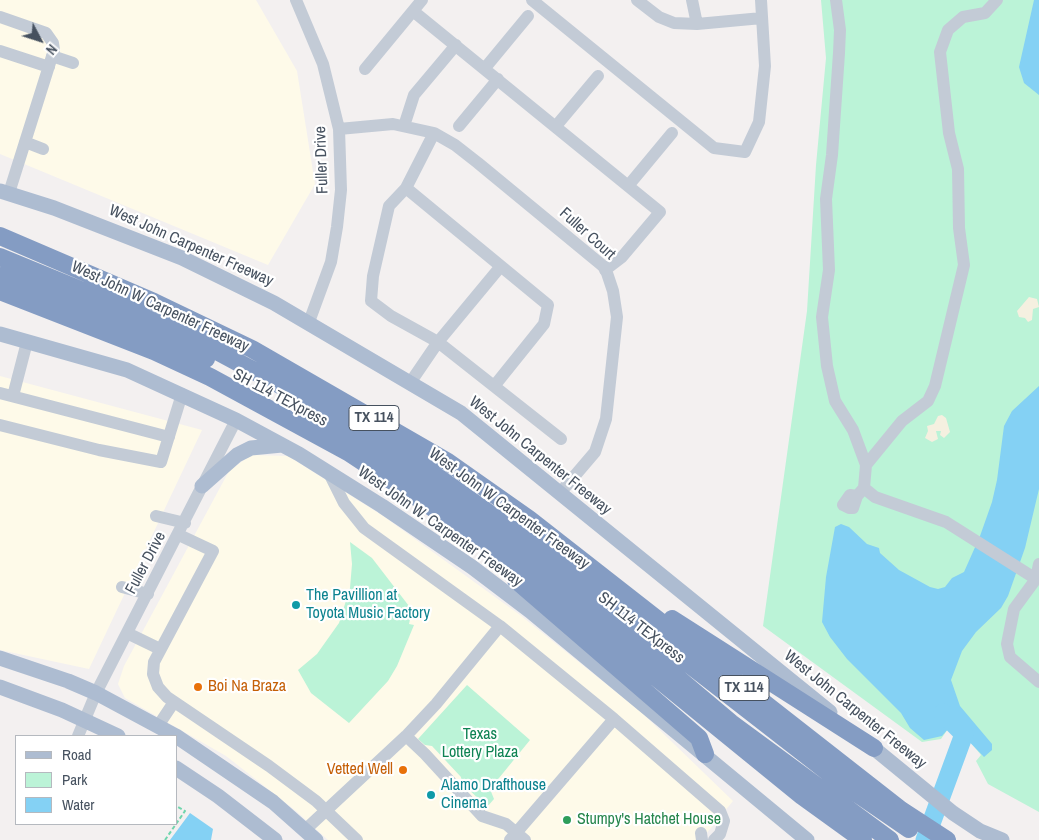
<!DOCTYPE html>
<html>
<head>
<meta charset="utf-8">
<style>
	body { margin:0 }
	#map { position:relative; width:1039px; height:840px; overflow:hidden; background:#f3f0f0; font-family:"Archivo Narrow",sans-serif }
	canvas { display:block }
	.legend { position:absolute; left:15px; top:735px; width:162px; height:90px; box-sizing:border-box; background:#fff; border:1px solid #b5b9bf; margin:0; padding:6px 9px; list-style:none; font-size:15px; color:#46515f }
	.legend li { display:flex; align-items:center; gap:10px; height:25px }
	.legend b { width:25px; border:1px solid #b5b9bf }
	.north { position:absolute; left:15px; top:15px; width:50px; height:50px; -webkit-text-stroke:4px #fff; paint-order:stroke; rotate:130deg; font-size:14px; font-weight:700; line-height:20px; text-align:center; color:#46515f }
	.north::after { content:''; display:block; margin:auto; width:18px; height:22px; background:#46515f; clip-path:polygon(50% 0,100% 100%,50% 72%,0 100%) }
</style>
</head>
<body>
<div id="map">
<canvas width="1039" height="840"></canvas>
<ul class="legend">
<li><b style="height:6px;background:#adbcd1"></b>Road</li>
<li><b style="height:14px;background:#bbf3d7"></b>Park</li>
<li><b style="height:14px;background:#84d1f4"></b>Water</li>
</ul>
<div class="north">N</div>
</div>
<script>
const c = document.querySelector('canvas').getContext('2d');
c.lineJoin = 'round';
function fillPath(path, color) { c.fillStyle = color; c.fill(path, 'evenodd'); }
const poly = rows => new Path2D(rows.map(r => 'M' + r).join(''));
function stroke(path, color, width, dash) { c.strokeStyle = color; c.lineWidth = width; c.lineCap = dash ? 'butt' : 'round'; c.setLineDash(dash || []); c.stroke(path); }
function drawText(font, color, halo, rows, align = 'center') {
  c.font = font + ' "Archivo Narrow",sans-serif'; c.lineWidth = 4.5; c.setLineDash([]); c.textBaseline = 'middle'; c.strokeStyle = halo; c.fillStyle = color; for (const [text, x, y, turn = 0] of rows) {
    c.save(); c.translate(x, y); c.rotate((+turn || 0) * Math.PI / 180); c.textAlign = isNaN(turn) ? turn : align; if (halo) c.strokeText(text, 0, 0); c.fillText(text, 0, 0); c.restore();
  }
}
fillPath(poly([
	[0,0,256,0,297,71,315,184,268,265,0,154],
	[0,376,202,430,89,669,0,650],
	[251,455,288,456,383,516,520,615,641,712,733,801,701,840,328,840,296,811,226,756,125,698,118,684,124,666,229,471]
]), '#fefae9');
fillPath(poly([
	[821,0,1039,0,1039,812,988,784,976,761,981,755,961,731,956,728,948,729,941,739,922,742,763,626,807,311,816,165,826,58],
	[350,542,372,558,412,610,409,624,414,625,397,666,388,681,349,723,311,693,298,670,317,654,339,623,350,588,352,564],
	[467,685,530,740,490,789,494,799,487,807,461,782,461,777,432,746,425,745,418,739]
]), '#bbf3d7');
fillPath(poly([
	[1029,297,1037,299,1039,307,1033,309,1032,320,1028,322,1025,318,1019,317,1017,311],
	[942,415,946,418,950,432,944,438,940,435,941,431,936,431,938,439,932,442,925,438,928,431,927,426,934,424,938,416]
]), '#f5f0e0');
fillPath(poly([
	[1034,0,1039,0,1039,95,1024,83,1019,67],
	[1039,386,1039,489,1025,548,1008,596,1001,608,976,632,962,651,951,680,960,706,992,744,992,750,984,757,956,728,948,729,942,736,924,740,910,728,901,713,847,659,830,637,822,622,826,577,835,527,841,524,849,527,867,544,879,548,880,553,899,570,930,587,938,589,945,587,952,578,964,572,980,536,992,502,997,480,1004,426,1012,411],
	[190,813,213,829,211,840,170,840]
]), '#84d1f4');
stroke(poly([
	[925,840,964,734,943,713]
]), '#84d1f4', 19);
stroke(poly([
	[165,840,185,811,176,806]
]), '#70d5ad', 2, [4, 2.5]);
stroke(poly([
	[296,0,323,64,339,129,341,190,337,227,331,262,309,322],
	[532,0,714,148,745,152,759,122,765,66,761,0],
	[637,0,659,17,674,23,697,24,762,18],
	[692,0,697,24],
	[836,0,840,30,839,53,832,155,826,199,829,270,822,317,827,366,835,401,853,430,866,465],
	[997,0,985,13,963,17,948,30,940,52,949,133,958,169,959,228,964,265,935,386,928,401,902,421,866,465,864,488,875,497,946,522,1036,579],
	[413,11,660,212,622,257,605,270],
	[0,17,46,33,53,43,54,50,9,193],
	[0,51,49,67],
	[52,56,73,63],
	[485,68,528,16],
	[365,69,422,0],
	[404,126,414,95,456,45],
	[459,126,498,79],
	[556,126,598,76],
	[339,129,393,124,434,133,455,145,478,163,603,266,607,273,613,291,617,317,606,419,595,452,560,493],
	[434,133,406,188,389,206,373,276,371,301,391,316,438,342,501,266],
	[25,142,43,149],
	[628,186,672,133],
	[406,188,548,305,544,324,495,385],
	[410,383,438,342,561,439],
	[0,393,169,437],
	[13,396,27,342],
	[0,425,99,450,161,462,182,394],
	[329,473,344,503,364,528,500,626,614,719,720,811,724,821,720,834,714,840],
	[857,496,850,495,843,505,849,508,853,508,857,496,864,488],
	[156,516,185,523],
	[179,535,213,551,154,662,153,674,158,687,167,697,269,766,316,801,357,840],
	[1039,564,1036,579,1014,609,1007,644,1010,657,1039,682],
	[122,587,148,594],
	[127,633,160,649],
	[158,726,174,702],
	[78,736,96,693,236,420],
	[406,736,425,754,482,816,506,824,525,840],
	[305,830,406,736,436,704,500,626],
	[701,833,702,840],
	[510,840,614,719]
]), '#c3cbd6', 12);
stroke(poly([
	[0,191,54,208,182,258,274,303,461,413,830,712],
	[0,334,127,370,236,420,299,454,382,506,472,567,530,611,807,840],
	[202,486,237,455,251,448,282,445],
	[0,658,68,681,96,693,176,736],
	[0,687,62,710,118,736],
	[176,736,273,802,316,840],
	[865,741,953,813,980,831,1002,840],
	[176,768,218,796,275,840]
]), '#adbcd1', 15);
stroke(poly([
	[0,236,154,302,252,349,448,462,529,519,901,810,947,840],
	[0,257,117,305,215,350,379,438,442,480,551,557,842,783,909,829],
	[0,276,110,317,206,359],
	[0,291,154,351,210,377,348,452,486,543,576,612,802,796,863,840],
	[307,411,372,450,488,527,611,622,731,723,890,840],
	[516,580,699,738,705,754],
	[672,619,874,748]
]), '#849cc3', 18);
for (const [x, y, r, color] of [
	[296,605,5,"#0f9aa8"],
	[198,687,5,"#e8710a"],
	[403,770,5,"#e8710a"],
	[431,795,5,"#0f9aa8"],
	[567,820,5,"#2e9e5b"]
]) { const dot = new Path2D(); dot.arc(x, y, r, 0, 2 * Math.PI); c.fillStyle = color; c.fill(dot); stroke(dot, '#fff', 2); }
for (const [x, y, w] of [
	[374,418,50],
	[744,688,50]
]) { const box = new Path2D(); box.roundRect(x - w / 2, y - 12.5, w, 25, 4); c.fillStyle = '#fff'; c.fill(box); stroke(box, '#46515f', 1); }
drawText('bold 15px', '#46515f', null, [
	["TX 114",374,418],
	["TX 114",744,688]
]);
drawText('16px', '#46515f', '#fff', [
	["Fuller Drive",322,160,-92],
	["Fuller Court",587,234,42],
	["West John Carpenter Freeway",191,246,24],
	["West John W Carpenter Freeway",160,307,25],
	["SH 114 TEXpress",280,398,28],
	["West John Carpenter Freeway",540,456,39],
	["West John W Carpenter Freeway",509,509,36],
	["West John W. Carpenter Freeway",440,527,35],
	["Fuller Drive",146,563,-62],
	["SH 114 TEXpress",641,628,38],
	["West John Carpenter Freeway",855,710,39]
]);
drawText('16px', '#0d838f', '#fff', [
	["The Pavillion at",306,596],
	["Toyota Music Factory",306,614],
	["Alamo Drafthouse",441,786],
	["Cinema",441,804]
], 'left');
drawText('16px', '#c56008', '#fff', [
	["Boi Na Braza",208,687],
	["Vetted Well",393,770,"right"]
], 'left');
drawText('16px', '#0f8354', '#fff', [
	["Texas",480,735],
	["Lottery Plaza",480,753]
]);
drawText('16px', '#27864d', '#fff', [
	["Stumpy's Hatchet House",577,820]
], 'left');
</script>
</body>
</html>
